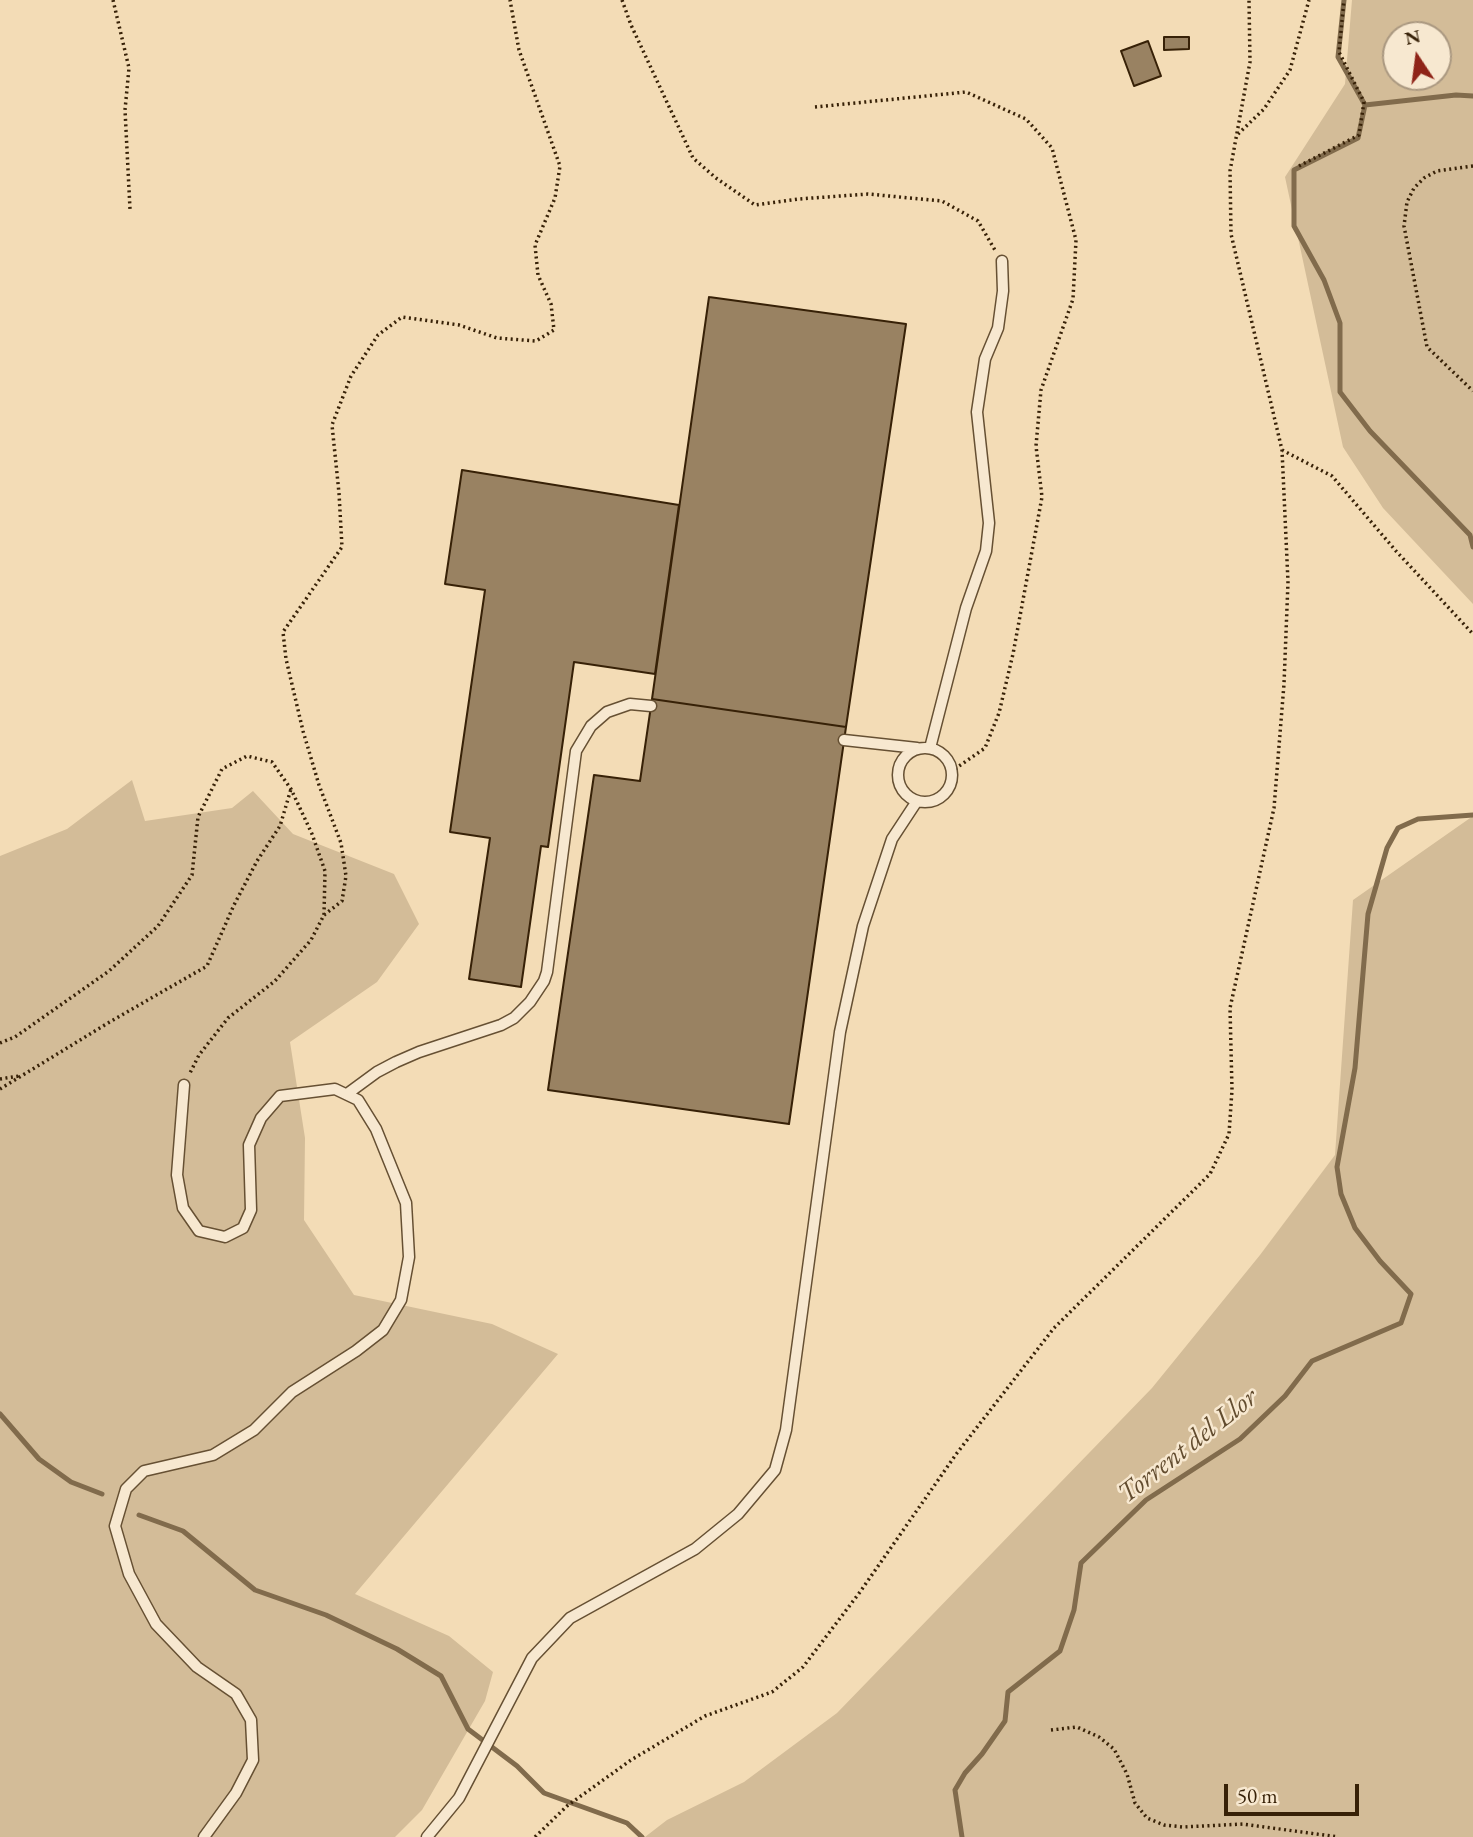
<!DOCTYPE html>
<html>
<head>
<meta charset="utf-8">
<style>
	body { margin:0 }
	#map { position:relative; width:1473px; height:1837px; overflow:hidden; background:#f3dcb6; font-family:"EB Garamond",serif }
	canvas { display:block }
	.north { position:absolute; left:1382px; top:21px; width:70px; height:70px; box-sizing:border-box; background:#f7e8d0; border:2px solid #aa9880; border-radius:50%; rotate:347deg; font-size:19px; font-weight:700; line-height:28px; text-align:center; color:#372107 }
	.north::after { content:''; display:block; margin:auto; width:24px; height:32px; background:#8f2418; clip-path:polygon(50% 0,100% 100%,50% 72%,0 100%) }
	.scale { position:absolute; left:1224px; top:1784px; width:135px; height:32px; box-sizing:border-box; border:4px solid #372107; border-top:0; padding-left:9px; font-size:21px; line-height:24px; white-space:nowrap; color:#372107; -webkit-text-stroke:5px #f7e8d0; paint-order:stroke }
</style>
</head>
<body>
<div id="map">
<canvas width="1473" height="1837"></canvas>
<div class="north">N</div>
<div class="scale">50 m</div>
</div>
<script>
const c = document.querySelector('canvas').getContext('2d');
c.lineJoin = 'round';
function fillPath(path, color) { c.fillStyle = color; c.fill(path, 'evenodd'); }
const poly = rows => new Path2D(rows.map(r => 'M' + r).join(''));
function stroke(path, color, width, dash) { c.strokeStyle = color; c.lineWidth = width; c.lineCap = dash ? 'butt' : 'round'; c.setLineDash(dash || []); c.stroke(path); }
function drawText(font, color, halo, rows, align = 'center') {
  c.font = font + ' "EB Garamond",serif'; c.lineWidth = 5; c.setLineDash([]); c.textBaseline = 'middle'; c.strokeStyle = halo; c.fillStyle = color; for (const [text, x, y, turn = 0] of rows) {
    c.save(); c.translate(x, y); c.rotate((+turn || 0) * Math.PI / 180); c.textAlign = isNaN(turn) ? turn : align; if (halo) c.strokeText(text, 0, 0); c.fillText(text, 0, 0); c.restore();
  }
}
fillPath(poly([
	[1352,0,1473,0,1473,604,1383,508,1343,447,1285,177,1345,84],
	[1396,35,1438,35,1438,77,1396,77],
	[132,780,145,821,232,808,253,791,293,834,394,874,419,924,377,982,290,1042,305,1138,304,1220,354,1295,492,1324,558,1354,355,1594,449,1636,493,1672,485,1701,422,1810,395,1837,0,1837,0,856,67,829],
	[1473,816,1473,1837,645,1837,667,1820,744,1782,837,1713,1152,1388,1260,1255,1335,1155,1353,900]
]), '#d3bc98');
stroke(poly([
	[1344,0,1338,57,1365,105,1358,138,1294,170,1294,226,1324,280,1340,323,1340,392,1370,431,1470,535,1473,547],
	[1365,105,1456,95,1473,96],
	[0,1414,39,1459,71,1482,102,1494],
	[139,1515,183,1531,255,1590,326,1615,397,1649,441,1676,468,1729,517,1766,544,1793,627,1823,642,1837],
	[962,1837,955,1790,965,1773,982,1754,1005,1721,1008,1692,1060,1651,1074,1610,1081,1563,1146,1500,1240,1439,1285,1396,1312,1361,1401,1323,1411,1294,1380,1261,1355,1228,1341,1194,1337,1167,1355,1068,1368,914,1387,848,1398,828,1418,819,1473,815]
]), '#816b4c', 5);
const building = poly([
	[1164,37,1189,37,1189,49,1164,50,1164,37],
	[1148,41,1161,76,1134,86,1121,51,1148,41],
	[709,297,906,324,846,727,652,699,709,297],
	[462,470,679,505,655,674,574,662,548,847,541,846,521,987,469,979,490,838,450,832,485,590,445,584,462,470],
	[652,699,846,727,789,1124,548,1090,594,775,640,781,652,699]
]);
fillPath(building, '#998262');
stroke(building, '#372107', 2);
const lane = poly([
	[844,740,917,748],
	'898 775a27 27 0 1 1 54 0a27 27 0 1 1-54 0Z',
	[930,748,966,608,986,551,989,523,977,412,985,359,998,328,1003,291,1002,261],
	[184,1085,177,1175,183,1208,199,1231,225,1237,243,1228,251,1210,249,1145,261,1118,280,1096,335,1089,358,1100,376,1129,406,1203,409,1257,401,1300,383,1330,356,1351,292,1392,254,1430,213,1455,144,1471,126,1489,115,1526,129,1574,156,1624,197,1667,236,1694,251,1720,253,1760,236,1793,204,1837],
	[347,1094,377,1072,396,1062,419,1052,501,1025,514,1018,530,1002,544,981,547,972,576,751,591,726,607,712,630,704,651,706],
	[427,1837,459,1798,532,1658,570,1618,695,1549,738,1514,775,1470,786,1430,840,1032,863,926,892,839,917,801]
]);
stroke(lane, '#665033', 13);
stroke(poly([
	[113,0,129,68,125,110,130,209],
	[622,0,631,25,693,158,716,178,755,205,799,199,868,194,942,201,978,221,996,252],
	[815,107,966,92,1026,119,1052,148,1076,240,1073,299,1041,390,1036,446,1042,497,1013,654,999,713,985,748,952,771],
	[1238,134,1264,109,1290,70,1309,0],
	[1299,166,1359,135,1364,102,1339,52,1344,0],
	[1473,166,1437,171,1424,178,1414,188,1407,202,1404,226,1427,347,1473,391],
	[1282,450,1332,476,1396,551,1473,634],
	[324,915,342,901,346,876,341,843,319,785,303,731,286,659,283,632,342,547,339,493,332,425,351,376,378,335,402,317,459,325,497,338,536,341,554,330,551,304,538,275,535,245,555,198,560,166,519,50,510,0],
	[0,1043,15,1037,109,971,158,926,192,875,198,817,222,769,247,756,272,762,291,789,312,834,325,871,324,915,311,940,275,981,228,1018,199,1055,190,1073],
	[0,1079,19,1076],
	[0,1089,108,1023,207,966,234,905,257,861,280,826,291,789],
	[1051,1730,1077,1727,1099,1737,1114,1749,1127,1774,1135,1803,1147,1818,1164,1825,1183,1827,1243,1824,1338,1837],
	[535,1837,567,1806,631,1760,705,1716,772,1692,803,1667,860,1592,957,1453,1054,1328,1210,1174,1229,1134,1232,1090,1230,1008,1274,808,1284,684,1288,582,1282,450,1231,234,1230,171,1250,62,1249,0]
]), '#372107', 3.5, [2, 3.5]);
stroke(lane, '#f7e8d0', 10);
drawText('italic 28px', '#624c2f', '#f7e8d0', [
	["Torrent del Llor",1188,1446,-38]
]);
</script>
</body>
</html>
